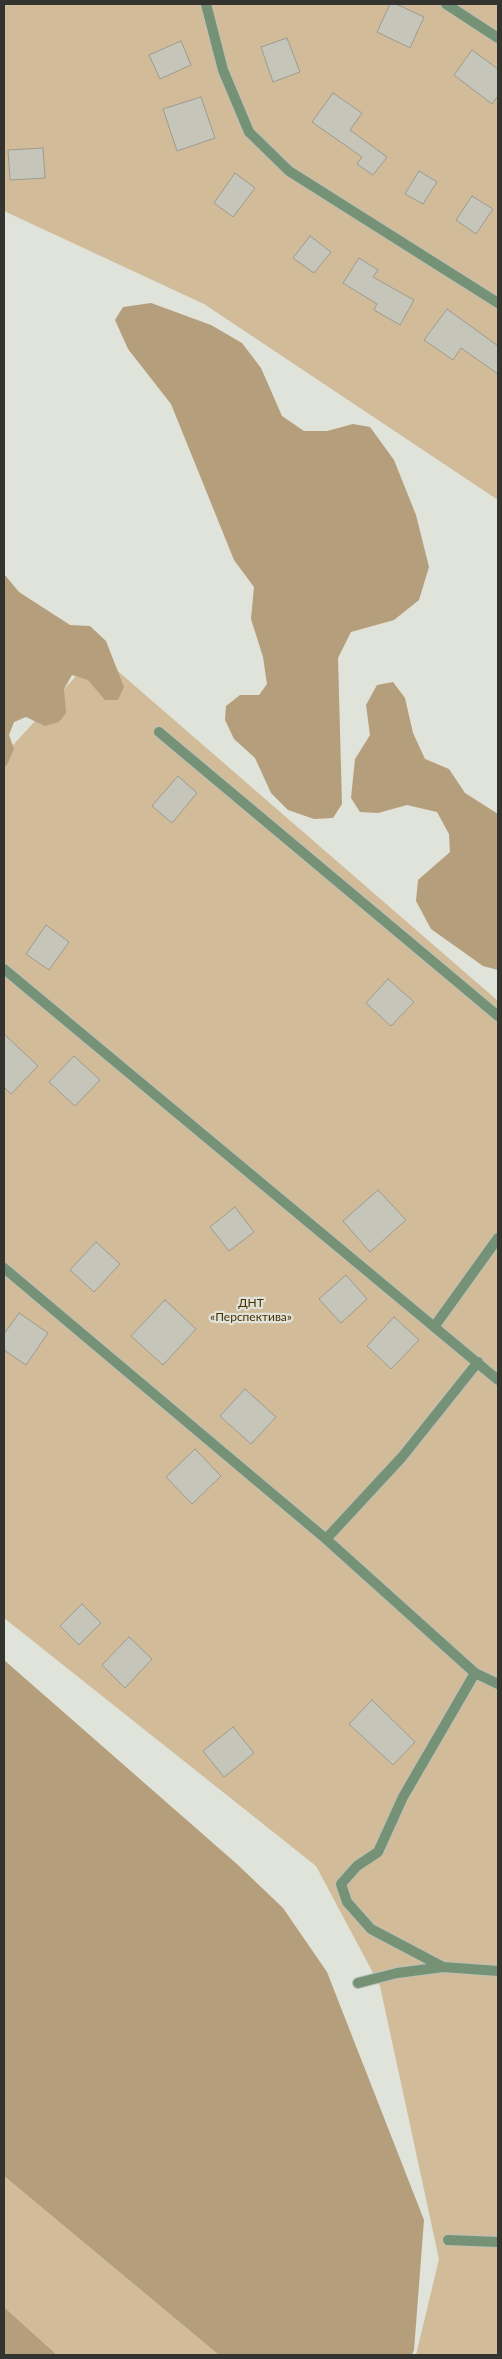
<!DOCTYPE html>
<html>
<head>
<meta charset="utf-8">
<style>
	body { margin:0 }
	#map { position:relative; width:502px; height:2359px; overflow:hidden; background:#dfe3d9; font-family:Lato,sans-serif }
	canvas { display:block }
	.frame { position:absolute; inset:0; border:5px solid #333430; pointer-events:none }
</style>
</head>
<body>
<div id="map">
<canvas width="502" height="2359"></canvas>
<div class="frame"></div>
</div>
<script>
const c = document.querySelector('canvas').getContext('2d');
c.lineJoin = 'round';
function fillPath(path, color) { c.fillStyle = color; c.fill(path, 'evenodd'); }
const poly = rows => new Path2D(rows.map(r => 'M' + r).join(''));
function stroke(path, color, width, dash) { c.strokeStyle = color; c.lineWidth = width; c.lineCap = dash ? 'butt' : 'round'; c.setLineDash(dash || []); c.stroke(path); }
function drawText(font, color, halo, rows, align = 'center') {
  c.font = font + ' Lato,sans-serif'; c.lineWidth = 4.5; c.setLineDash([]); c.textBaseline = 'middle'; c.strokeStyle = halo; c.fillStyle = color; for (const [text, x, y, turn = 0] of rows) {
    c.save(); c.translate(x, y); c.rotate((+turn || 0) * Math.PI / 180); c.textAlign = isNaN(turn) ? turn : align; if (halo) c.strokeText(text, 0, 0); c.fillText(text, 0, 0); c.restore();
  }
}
fillPath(poly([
	[4,4,498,4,498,500,204,304,4,211],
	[97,653,498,1001,498,2355,416,2355,439,2259,380,1986,316,1866,4,1618,4,755],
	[4,2176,219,2355,57,2355,4,2307]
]), '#d2bb99');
fillPath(poly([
	[151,303,211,325,242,343,261,368,282,416,304,431,327,431,353,424,370,427,394,460,416,515,429,567,419,600,394,620,351,632,338,658,342,804,333,818,314,819,288,810,271,793,255,758,234,739,225,720,226,706,240,695,259,695,267,684,263,657,251,619,254,587,234,560,171,404,128,349,115,320,123,307],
	[4,574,19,592,70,625,90,626,106,641,124,687,118,700,105,700,88,680,72,675,64,689,66,713,59,722,45,726,26,717,14,722,9,735,14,749,7,765,4,767],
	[393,682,405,698,413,733,425,759,449,769,465,793,498,814,498,970,483,966,431,929,416,901,418,880,450,852,449,834,437,812,407,805,378,813,360,812,351,798,355,759,370,735,366,705,377,685],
	[4,1660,238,1865,283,1908,327,1972,424,2220,414,2350,412,2355,219,2355,4,2176],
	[4,2307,57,2355,4,2355]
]), '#b59e7b');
const building = poly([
	[390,4,396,4,424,17,410,48,377,32,390,4],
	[287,38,300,72,273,82,261,47,287,38],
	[181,41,191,65,160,79,149,55,181,41],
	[472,50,498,69,498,96,492,104,454,75,472,50],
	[333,93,362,113,350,130,387,157,373,175,357,164,362,157,312,122,333,93],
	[201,97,215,138,177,151,163,109,201,97],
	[43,148,45,178,10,180,8,150,43,148],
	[419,171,437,182,423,204,405,194,419,171],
	[235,173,255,188,233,217,214,203,235,173],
	[472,196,493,209,476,234,456,220,472,196],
	[310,236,331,252,314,273,293,258,310,236],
	[359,258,378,270,373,277,414,300,400,325,374,310,377,304,343,283,359,258],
	[447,309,498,346,498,374,461,348,453,360,424,340,447,309],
	[178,776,197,793,172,823,152,806,178,776],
	[46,925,69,942,49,970,26,954,46,925],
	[388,979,414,1002,391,1026,366,1003,388,979],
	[4,1034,38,1066,11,1094,4,1087,4,1034],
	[74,1056,100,1080,75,1106,49,1082,74,1056],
	[378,1190,406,1220,370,1252,343,1221,378,1190],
	[235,1207,254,1232,229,1251,210,1227,235,1207],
	[96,1242,120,1264,94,1292,70,1270,96,1242],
	[346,1275,367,1299,341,1323,319,1299,346,1275],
	[165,1300,196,1329,163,1365,131,1336,165,1300],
	[19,1313,48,1333,26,1365,4,1350,4,1334,19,1313],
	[394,1317,419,1340,391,1369,367,1346,394,1317],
	[245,1389,276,1417,251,1444,220,1416,245,1389],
	[195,1449,221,1476,192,1504,166,1477,195,1449],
	[82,1604,101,1623,79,1645,60,1626,82,1604],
	[129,1637,152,1659,125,1688,102,1665,129,1637],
	[372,1700,415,1742,393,1765,349,1724,372,1700],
	[233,1727,254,1753,224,1777,203,1751,233,1727]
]);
fillPath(building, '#c6c5ba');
stroke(building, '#9d9b91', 1);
const minor = poly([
	[206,4,223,70,249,132,289,171,498,303],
	[446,4,498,38],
	[159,732,498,1016],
	[4,969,498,1380],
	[4,1268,326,1539,475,1673,498,1684],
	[434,1327,498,1238],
	[326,1539,402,1457,478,1362],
	[443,1967,371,1929,347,1902,341,1884,357,1866,378,1852,403,1797,475,1673],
	[358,1983,397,1973,443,1967,498,1971],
	[448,2240,498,2242]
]);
stroke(minor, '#bdc0b7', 12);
stroke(minor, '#759277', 10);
drawText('12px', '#482f01', '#dfe3d9', [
	["ДНТ",251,1303],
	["«Перспектива»",251,1317]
]);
</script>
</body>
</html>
